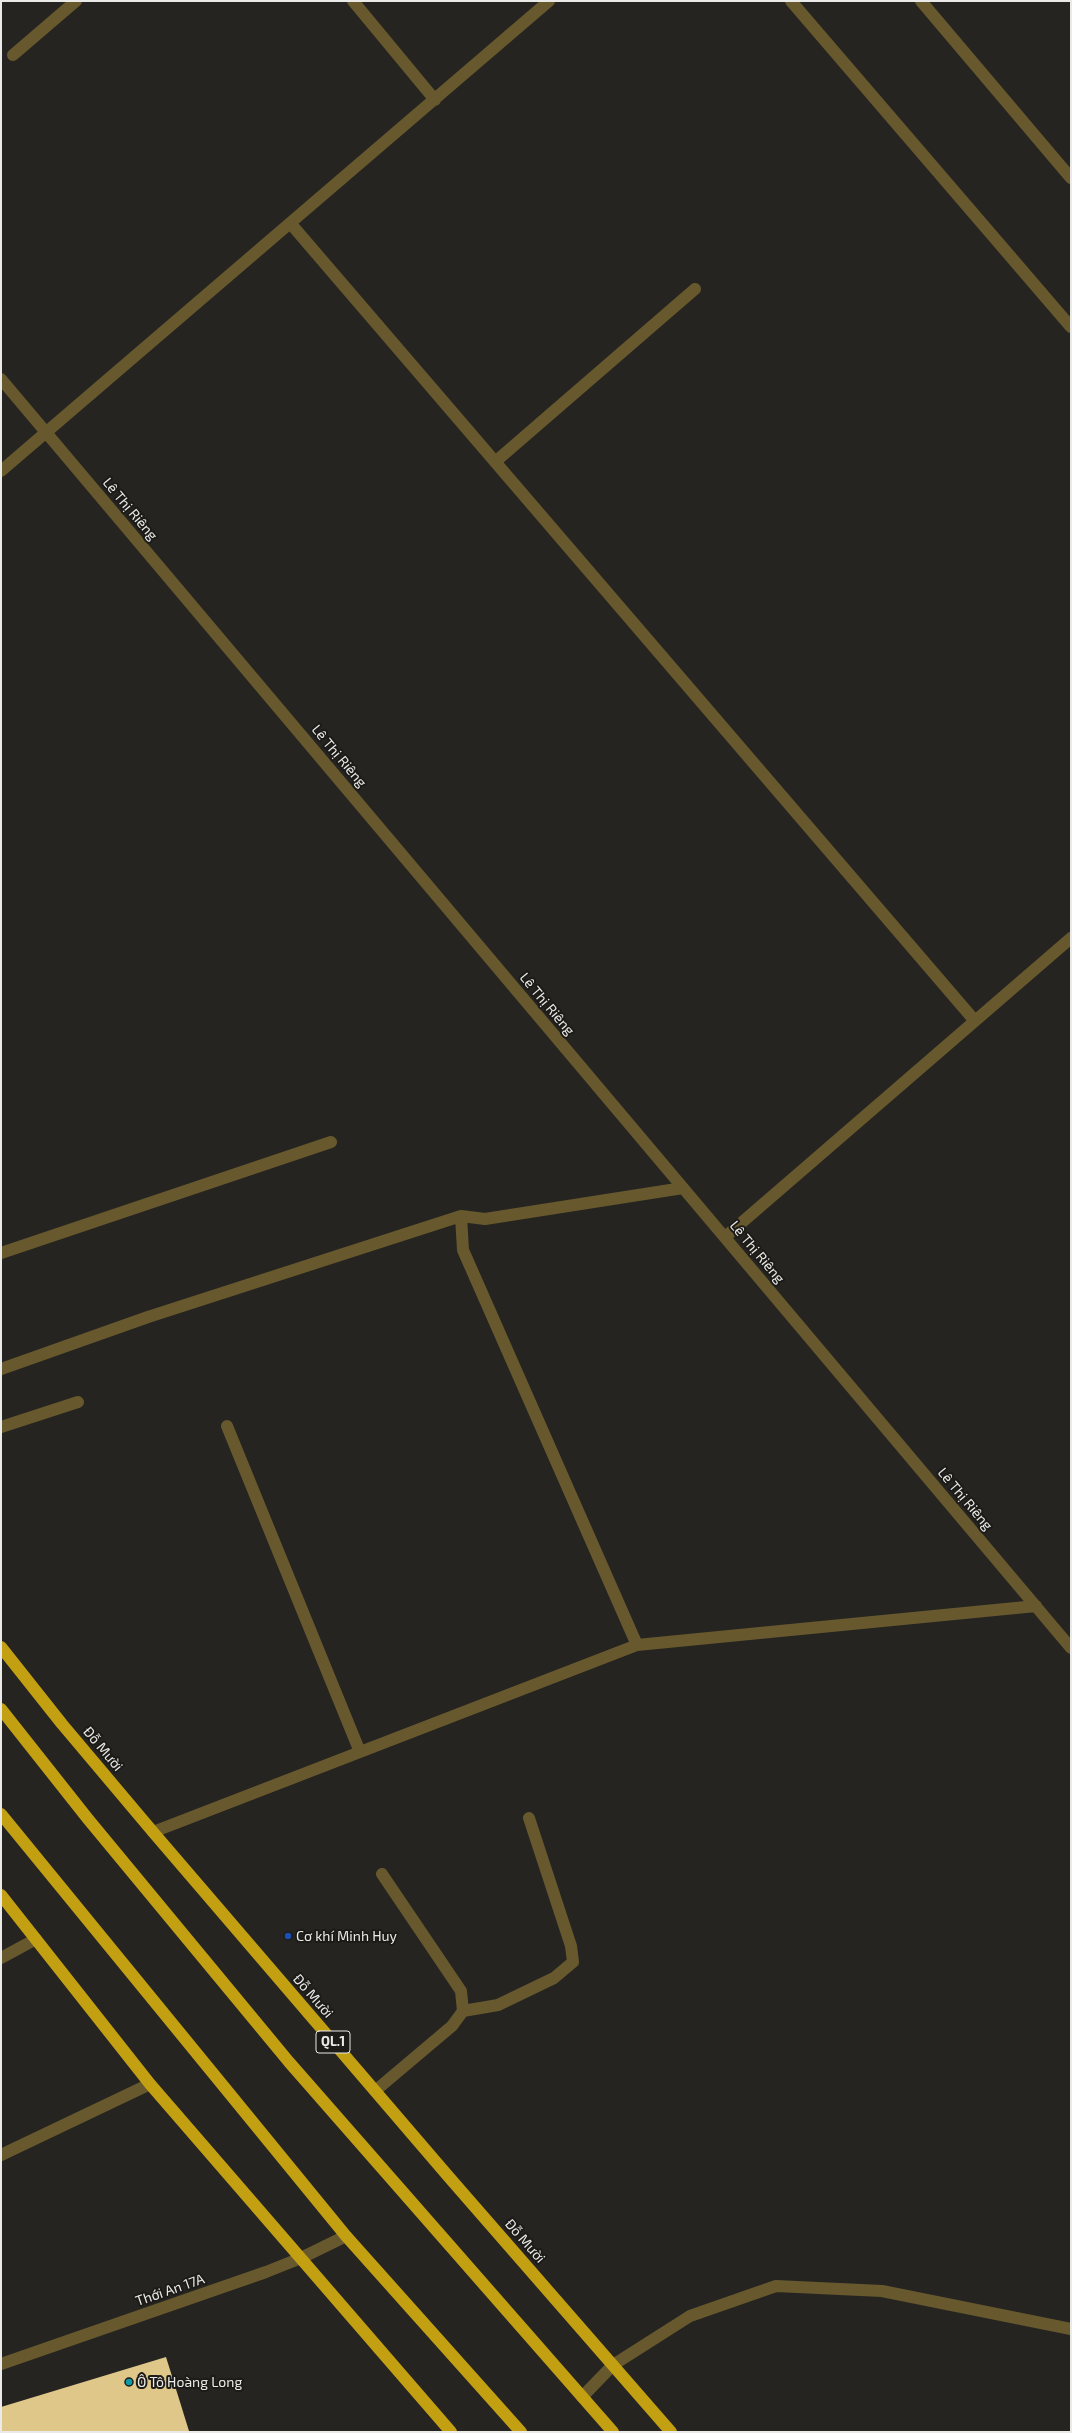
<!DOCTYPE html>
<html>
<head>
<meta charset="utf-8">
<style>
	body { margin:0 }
	#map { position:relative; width:1072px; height:2433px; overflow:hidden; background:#252421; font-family:"Exo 2",sans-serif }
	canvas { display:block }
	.frame { position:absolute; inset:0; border:2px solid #eaeae8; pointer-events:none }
</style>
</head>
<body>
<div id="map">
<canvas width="1072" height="2433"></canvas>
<div class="frame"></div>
</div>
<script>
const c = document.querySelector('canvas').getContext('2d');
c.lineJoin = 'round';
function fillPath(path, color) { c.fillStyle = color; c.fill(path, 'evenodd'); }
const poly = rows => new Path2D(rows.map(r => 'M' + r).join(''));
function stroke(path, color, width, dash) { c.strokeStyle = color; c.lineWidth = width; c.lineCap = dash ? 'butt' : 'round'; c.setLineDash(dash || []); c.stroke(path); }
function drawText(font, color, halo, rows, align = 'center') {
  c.font = font + ' "Exo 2",sans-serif'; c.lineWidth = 4; c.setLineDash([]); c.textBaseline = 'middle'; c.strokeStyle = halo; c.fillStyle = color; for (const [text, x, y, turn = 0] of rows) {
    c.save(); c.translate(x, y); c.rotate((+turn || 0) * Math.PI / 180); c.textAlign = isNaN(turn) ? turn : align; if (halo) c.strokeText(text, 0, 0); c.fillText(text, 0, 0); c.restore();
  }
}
fillPath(poly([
	[166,2357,189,2431,1,2432,1,2407]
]), '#dfc78a');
stroke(poly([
	[1,1253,331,1142],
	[1,1427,78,1402],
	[1,1958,36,1939],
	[463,2011,498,2005,554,1978,573,1962,571,1946,529,1818],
	[375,2091,452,2026,463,2011,461,1991,382,1874],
	[1,2155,150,2084],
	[582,2397,613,2365,690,2316,776,2286,882,2291,1071,2329]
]), '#67592d', 12);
stroke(poly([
	[353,1,435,100],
	[791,1,1071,327],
	[921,1,1071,178],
	[13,55,76,1],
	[291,224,975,1021],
	[1,379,1071,1648],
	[495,462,695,289],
	[1,471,549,1],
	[725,1237,1071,938],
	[1,1369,148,1317,461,1216],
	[227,1426,360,1752],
	[637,1645,463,1250,461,1216,485,1219,683,1188],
	[153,1832,637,1645,1036,1606],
	[1,2364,266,2272,301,2258,346,2236]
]), '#67592d', 12);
stroke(poly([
	[1,1647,62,1724,153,1832,448,2176,671,2432],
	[1,1709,88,1819,289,2062,613,2432],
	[1,1814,346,2236,521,2432],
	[1,1895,150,2084,451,2432]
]), '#c3a012', 12);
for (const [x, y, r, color] of [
	[288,1936,4,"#1a4fb4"],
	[129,2382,4,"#0f9aa8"]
]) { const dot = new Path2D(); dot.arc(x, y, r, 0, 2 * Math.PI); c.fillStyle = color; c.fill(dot); stroke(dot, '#1c1b18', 1.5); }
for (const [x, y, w] of [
	[333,2042,34]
]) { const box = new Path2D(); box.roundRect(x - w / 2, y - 11, w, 22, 3); c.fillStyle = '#1c1b18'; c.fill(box); stroke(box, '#eaeae8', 1); }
drawText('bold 13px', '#eaeae8', null, [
	["QL.1",333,2042]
]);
drawText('14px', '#eaeae8', '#1c1b18', [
	["Lê Thị Riêng",130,509,50],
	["Lê Thị Riêng",339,756,50],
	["Lê Thị Riêng",547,1004,50],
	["Lê Thị Riêng",757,1252,50],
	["Lê Thị Riêng",965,1499,50],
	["Đỗ Mười",103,1749,50],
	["Đỗ Mười",313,1996,49],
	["Đỗ Mười",525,2241,49],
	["Thới An 17A",170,2290,-19]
]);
drawText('14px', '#eaeae8', '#1c1b18', [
	["Cơ khí Minh Huy",296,1936],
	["Ô Tô Hoàng Long",137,2382]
], 'left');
</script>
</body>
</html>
